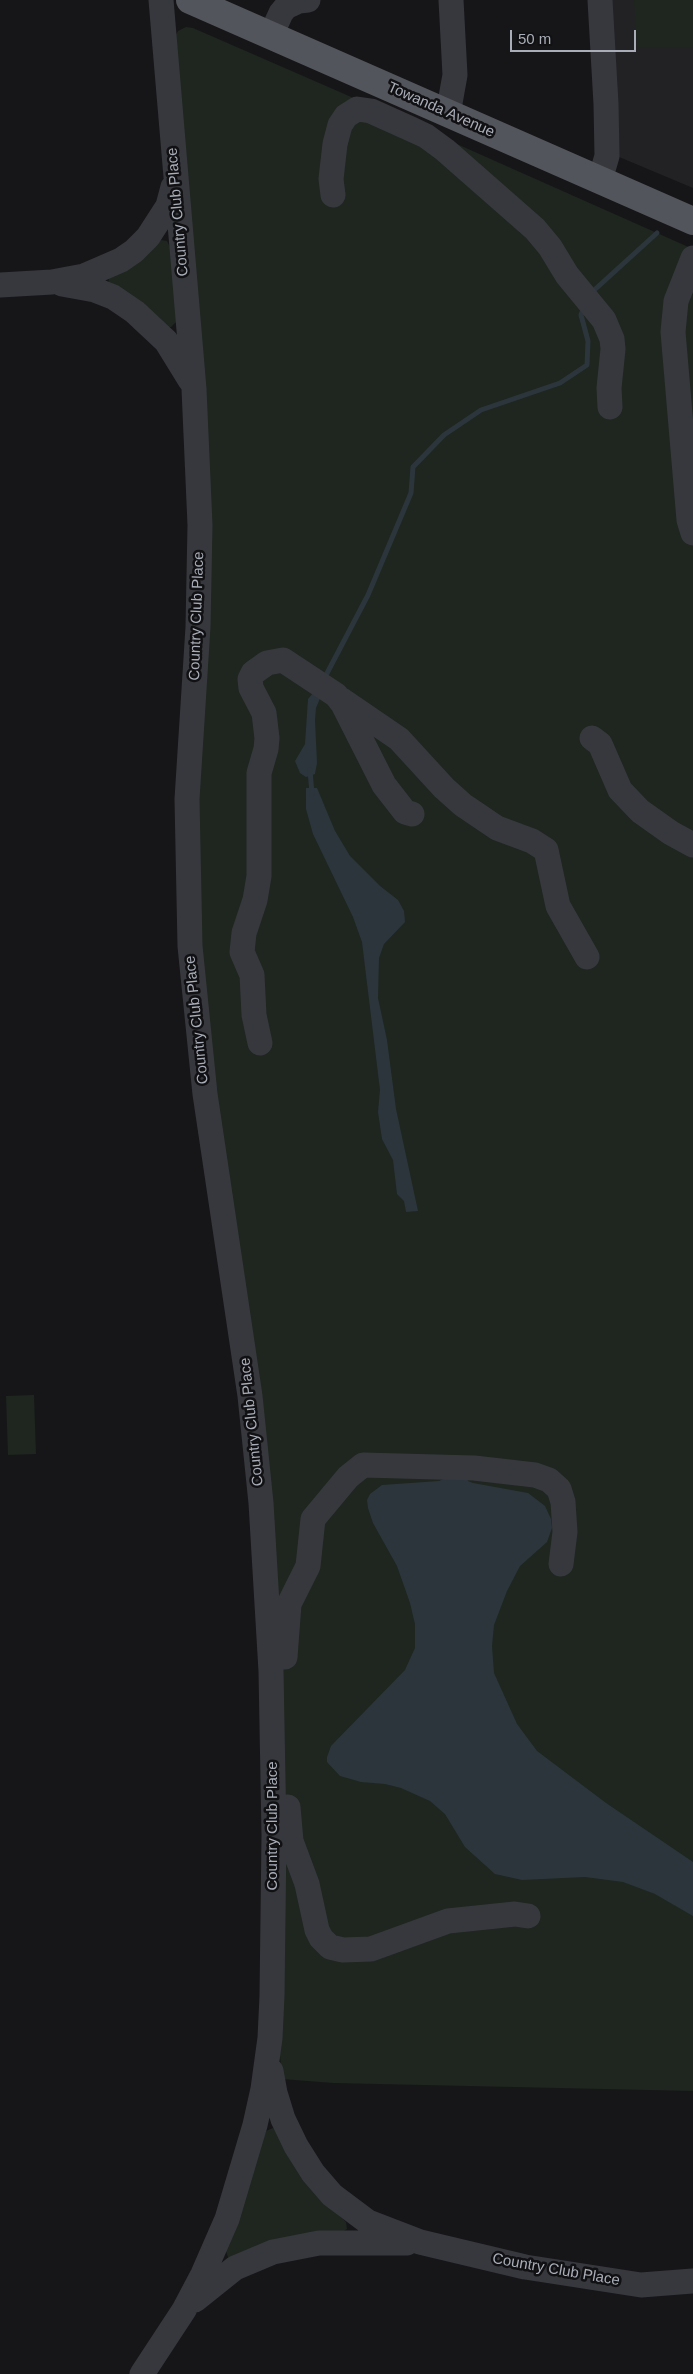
<!DOCTYPE html>
<html>
<head>
<meta charset="utf-8">
<style>
	body { margin:0 }
	#map { position:relative; width:693px; height:2374px; overflow:hidden; background:#161618; font-family:Arial,sans-serif }
	canvas { display:block }
	.scale { position:absolute; left:510px; top:30px; width:126px; height:22px; box-sizing:border-box; border:2px solid #a8adb8; border-top:0; padding-left:6px; font-size:15px; line-height:18px; white-space:nowrap; color:#a8adb8; -webkit-text-stroke:4px #111113; paint-order:stroke }
</style>
</head>
<body>
<div id="map">
<canvas width="693" height="2374"></canvas>
<div class="scale">50 m</div>
</div>
<script>
const c = document.querySelector('canvas').getContext('2d');
c.lineJoin = 'round';
function fillPath(path, color) { c.fillStyle = color; c.fill(path, 'evenodd'); }
const poly = rows => new Path2D(rows.map(r => 'M' + r).join(''));
function stroke(path, color, width, dash) { c.strokeStyle = color; c.lineWidth = width; c.lineCap = dash ? 'butt' : 'round'; c.setLineDash(dash || []); c.stroke(path); }
function drawText(font, color, halo, rows, align = 'center') {
  c.font = font + ' Arial,sans-serif'; c.lineWidth = 5; c.setLineDash([]); c.textBaseline = 'middle'; c.strokeStyle = halo; c.fillStyle = color; for (const [text, x, y, turn = 0] of rows) {
    c.save(); c.translate(x, y); c.rotate((+turn || 0) * Math.PI / 180); c.textAlign = isNaN(turn) ? turn : align; if (halo) c.strokeText(text, 0, 0); c.fillText(text, 0, 0); c.restore();
  }
}
fillPath(poly([
	[605,0,693,0,693,188,612,154]
]), '#222225');
fillPath(poly([
	[634,0,693,0,693,47,637,47],
	[186,27,193,28,349,96,693,249,693,2091,333,2083,282,2079,279,2044,283,1857,205,1025,196,811,174,38,178,31],
	[161,240,167,241,170,247,177,321,171,327,166,327,108,284,109,278],
	[34,1395,36,1454,8,1455,6,1396],
	[273,2128,278,2131,320,2197,346,2222,347,2229,341,2233,233,2259,228,2257,225,2248,266,2131]
]), '#1e261f');
fillPath(poly([
	[314,692,321,696,316,708,315,720,317,763,315,774,306,777,300,773,295,761,305,744,308,699],
	[306,788,317,788,335,831,350,856,380,886,398,900,404,911,405,922,384,944,379,958,378,998,387,1040,396,1109,418,1211,406,1212,404,1201,397,1194,393,1160,382,1139,378,1112,380,1090,362,942,353,917,313,834,306,809],
	[465,1475,468,1481,473,1483,528,1493,545,1506,551,1519,552,1528,547,1542,520,1566,507,1591,494,1625,492,1646,494,1673,517,1724,537,1751,606,1803,693,1862,693,1916,655,1894,623,1882,585,1877,522,1880,495,1874,465,1847,445,1814,430,1801,401,1788,385,1784,361,1782,340,1776,327,1762,327,1757,331,1746,405,1670,415,1648,415,1624,410,1603,397,1566,373,1523,368,1508,367,1500,370,1494,382,1485,439,1481,446,1478]
]), '#2c353c');
stroke(poly([
	[591,293,657,233],
	[324,679,368,595,411,493,413,467,444,435,481,410,560,383,587,365,588,341,581,315,584,307],
	[310,770,312,794]
]), '#2c353c', 5);
stroke(poly([
	[600,0,606,104,607,156,600,180],
	[271,35,281,13,286,7,299,1,308,0],
	[448,114,455,75,451,0],
	[333,195,331,179,335,144,340,125,346,116,357,109,371,111,411,129,426,136,445,150,535,229,550,247,567,275,604,320,612,339,613,349,609,388,610,407],
	[693,258,676,301,673,332,689,520,693,533],
	[62,284,95,290,113,297,135,312,166,341,190,380],
	[0,285,52,282,84,276,121,260,134,251,148,237,168,206,173,187],
	[342,700,399,739,444,788,463,805,497,828,532,841,546,850,558,906,587,957],
	[592,738,600,744,620,790,640,811,671,833,693,845],
	[260,1043,254,1015,252,975,242,952,244,933,255,900,259,876,259,773,266,749,267,738,264,713,251,688,250,679,253,673,267,663,283,660,336,695,343,704,384,785,405,812,412,814],
	[285,1657,289,1604,308,1566,313,1519,348,1477,363,1465,474,1468,535,1475,549,1480,559,1489,563,1502,565,1532,561,1564],
	[288,1807,291,1841,307,1884,317,1930,321,1938,330,1947,343,1950,371,1949,448,1921,515,1914,528,1916],
	[271,2071,275,2093,283,2119,296,2146,313,2173,332,2195,368,2222,420,2242,525,2267,641,2285,693,2281],
	[195,2300,235,2268,273,2252,319,2243,407,2243],
	[142,2374,184,2310,203,2274,227,2219,255,2125,263,2089,270,2038,272,1996,274,1835,271,1671,261,1503,250,1396,205,1094,190,946,187,799,198,627,200,525,194,389,161,0]
]), '#37383d', 25);
stroke(poly([
	[190,0,693,221]
]), '#53555c', 28);
drawText('15px', '#a8adb8', '#111113', [
	["Towanda Avenue",441,110,24],
	["Country Club Place",178,212,-95],
	["Country Club Place",197,616,-88],
	["Country Club Place",197,1020,-96],
	["Country Club Place",252,1422,-96],
	["Country Club Place",273,1826,-90],
	["Country Club Place",556,2270,10]
]);
</script>
</body>
</html>
